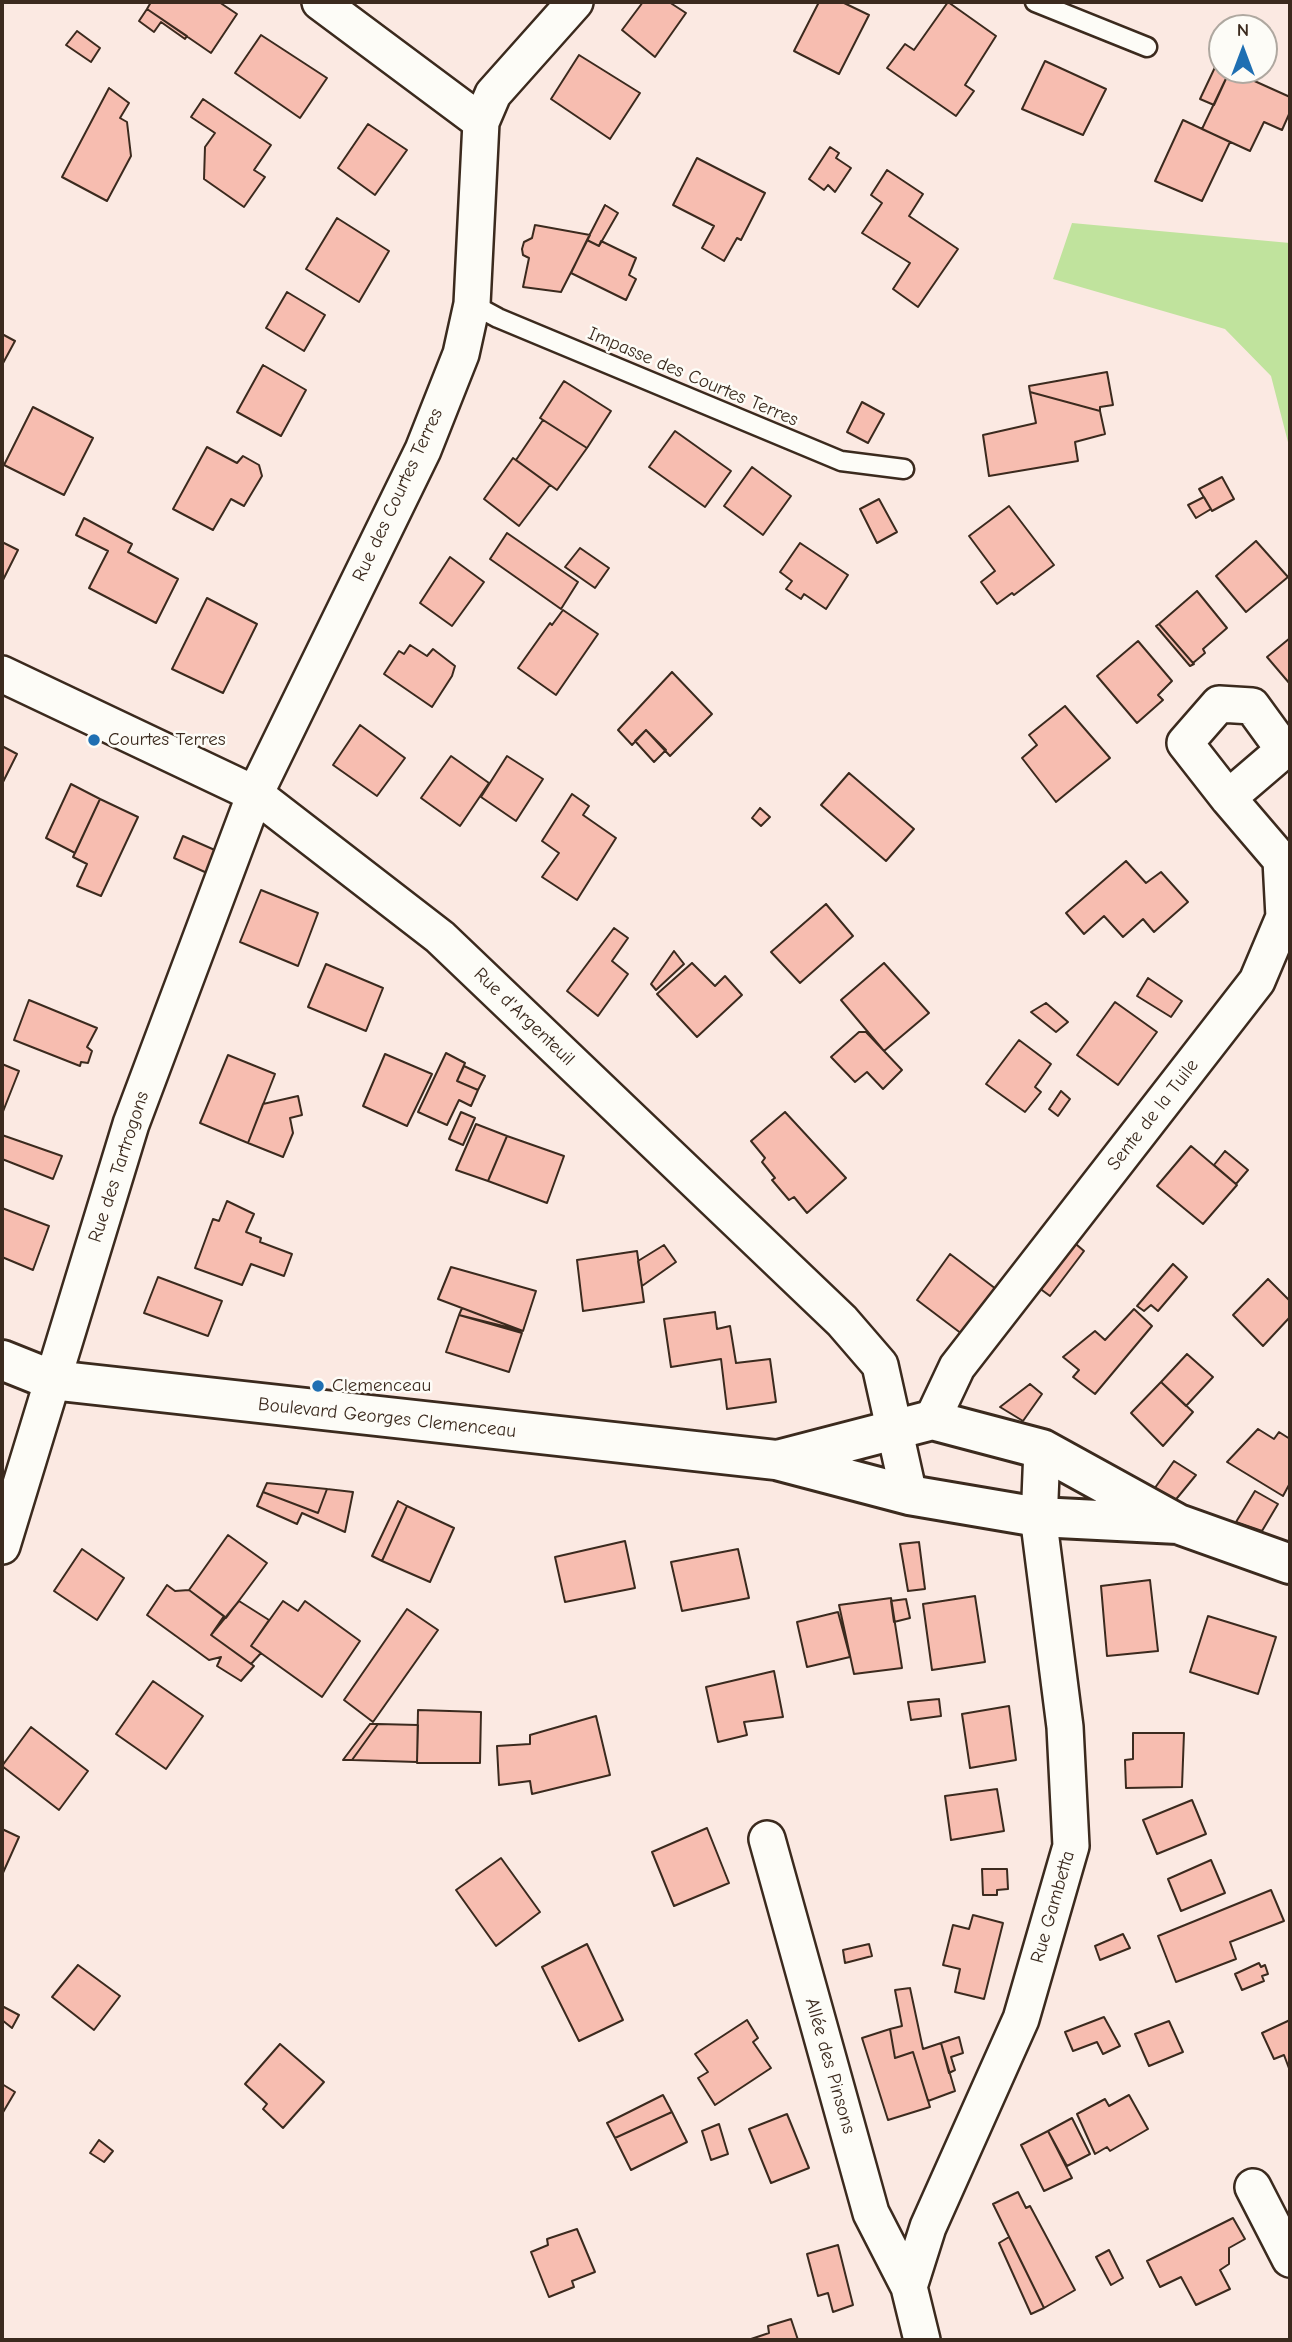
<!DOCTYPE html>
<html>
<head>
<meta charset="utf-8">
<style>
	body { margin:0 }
	#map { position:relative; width:1292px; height:2342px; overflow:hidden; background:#fbe9e2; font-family:"Comic Neue",sans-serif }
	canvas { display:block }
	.frame { position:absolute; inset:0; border:4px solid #3b2a1e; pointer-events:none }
	.north { position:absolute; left:1208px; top:14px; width:70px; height:70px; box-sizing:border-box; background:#fdfcf7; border:2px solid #afa8a0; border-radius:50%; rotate:0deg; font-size:19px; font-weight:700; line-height:28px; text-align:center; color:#3b2a1e }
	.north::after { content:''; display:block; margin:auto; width:24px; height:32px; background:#1f6fb2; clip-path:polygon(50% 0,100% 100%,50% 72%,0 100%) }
</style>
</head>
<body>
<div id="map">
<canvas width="1292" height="2342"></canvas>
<div class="frame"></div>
<div class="north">N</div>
</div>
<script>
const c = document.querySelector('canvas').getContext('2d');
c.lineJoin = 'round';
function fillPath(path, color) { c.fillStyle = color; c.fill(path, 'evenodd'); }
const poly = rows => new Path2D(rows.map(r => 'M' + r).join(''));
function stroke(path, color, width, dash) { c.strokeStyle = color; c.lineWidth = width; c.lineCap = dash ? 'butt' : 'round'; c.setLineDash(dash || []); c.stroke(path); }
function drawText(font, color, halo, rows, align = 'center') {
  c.font = font + ' "Comic Neue",sans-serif'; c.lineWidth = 5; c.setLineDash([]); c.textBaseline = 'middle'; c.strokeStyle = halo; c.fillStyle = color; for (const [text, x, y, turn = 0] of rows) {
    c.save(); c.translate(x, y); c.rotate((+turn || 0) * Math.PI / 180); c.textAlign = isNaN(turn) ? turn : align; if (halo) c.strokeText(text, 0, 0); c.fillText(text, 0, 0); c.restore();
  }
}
fillPath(poly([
	[1072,223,1290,243,1290,450,1271,376,1225,329,1053,279]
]), '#c0e39d');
const building = poly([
	[151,2,219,2,237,14,211,53,147,9,151,2],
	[643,2,669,2,686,13,655,57,622,30,643,2],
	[819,2,842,2,869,15,839,74,794,51,819,2],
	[948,2,996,36,965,85,974,91,956,116,887,68,905,44,914,50,948,2],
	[147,9,187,36,185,39,161,22,154,32,139,21,147,9],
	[77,31,100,48,91,62,66,45,77,31],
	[261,35,327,78,300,118,235,73,261,35],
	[579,55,640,93,610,139,551,99,579,55],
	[1045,61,1106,89,1083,135,1022,109,1045,61],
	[1217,63,1222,66,1222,70,1230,70,1214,105,1200,99,1217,63],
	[1230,70,1290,97,1290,112,1282,130,1264,122,1250,151,1202,129,1230,70],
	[109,88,129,103,120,118,127,122,131,156,107,201,62,177,109,88],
	[203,99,271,145,254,170,265,177,244,207,204,179,205,147,215,133,191,117,203,99],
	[1183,120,1230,142,1202,201,1155,181,1183,120],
	[368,124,407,150,375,195,338,168,368,124],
	[830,147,839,153,836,158,851,168,835,192,828,185,824,190,809,179,830,147],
	[697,158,765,193,741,240,737,238,724,261,702,248,714,226,673,205,697,158],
	[887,170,923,194,909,216,958,249,918,307,893,289,910,263,862,233,882,203,871,195,887,170],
	[605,205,618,213,599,246,587,240,605,205],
	[337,218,389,251,359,302,306,269,337,218],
	[535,225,590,235,561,292,523,287,529,258,523,255,522,249,524,242,532,238,535,225],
	[587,240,599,246,601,241,636,258,629,275,636,279,626,300,571,273,587,240],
	[287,292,325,315,304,351,266,328,287,292],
	[2,334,15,341,2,365,2,334],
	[263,365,306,390,281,436,237,412,263,365],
	[1107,372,1113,405,1100,407,1100,411,1030,392,1029,386,1107,372],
	[564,381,611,411,587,448,540,418,564,381],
	[1030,392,1100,411,1105,434,1075,442,1078,461,989,476,983,435,1036,423,1030,392],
	[862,402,884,414,868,443,847,432,862,402],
	[33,407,93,438,64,495,4,465,33,407],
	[543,420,587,448,557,490,516,460,543,420],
	[675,431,731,471,705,507,649,467,675,431],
	[207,447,237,463,243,456,259,465,262,476,244,506,231,499,213,530,173,509,207,447],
	[513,458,550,485,519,526,484,499,513,458],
	[752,467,791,496,763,535,724,506,752,467],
	[1222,477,1234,499,1212,511,1199,489,1222,477],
	[1204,497,1211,509,1196,518,1188,505,1204,497],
	[879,499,897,532,877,543,860,509,879,499],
	[1009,506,1054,565,1014,595,1012,593,997,604,981,582,995,571,969,536,1009,506],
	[84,518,132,544,128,552,178,579,156,623,89,588,108,551,76,535,84,518],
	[507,533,578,582,561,609,490,559,507,533],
	[1256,541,1288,577,1246,612,1216,576,1256,541],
	[2,542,18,550,2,582,2,542],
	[800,543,848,575,826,609,804,594,801,599,786,589,792,581,780,572,800,543],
	[580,548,609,568,595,588,565,567,580,548],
	[450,557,484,582,452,626,420,603,450,557],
	[1197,591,1227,628,1203,649,1205,653,1193,663,1159,624,1197,591],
	[207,598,257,624,223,693,172,669,207,598],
	[563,610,598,634,556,695,518,668,550,623,552,625,563,610],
	[1159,624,1193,663,1194,664,1190,666,1156,626,1159,624],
	[1290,638,1290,684,1267,657,1290,638],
	[1138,641,1172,681,1158,695,1163,700,1137,723,1097,676,1138,641],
	[410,645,427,656,433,649,455,666,452,676,432,707,384,674,399,651,404,654,410,645],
	[672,672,712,714,670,756,646,730,632,745,618,730,672,672],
	[1065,706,1110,758,1056,802,1022,758,1037,745,1029,735,1065,706],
	[360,725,405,758,377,796,333,765,360,725],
	[646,730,666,750,654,762,635,741,646,730],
	[2,746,17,754,2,784,2,746],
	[451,756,489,783,460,826,421,798,451,756],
	[507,756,543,779,516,821,481,797,507,756],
	[849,773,914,829,886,861,821,805,849,773],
	[71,784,100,799,75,853,46,838,71,784],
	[572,794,589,806,583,815,616,838,577,900,542,877,559,853,542,841,572,794],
	[100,799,138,817,101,896,77,886,87,864,73,857,100,799],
	[760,808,770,817,761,826,752,818,760,808],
	[183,836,217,851,207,873,174,858,183,836],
	[1126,861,1146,883,1161,872,1188,902,1154,932,1143,919,1123,937,1104,916,1084,934,1066,913,1126,861],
	[261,890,318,913,298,966,240,942,261,890],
	[826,904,853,936,800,983,771,952,826,904],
	[614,928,628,938,612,961,628,974,598,1016,567,991,614,928],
	[674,951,684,964,656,990,651,984,674,951],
	[692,963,715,986,725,976,742,995,697,1037,657,994,692,963],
	[884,963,929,1013,884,1051,841,1000,884,963],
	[326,964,383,988,366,1031,308,1007,326,964],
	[1148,978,1182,1001,1171,1017,1137,996,1148,978],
	[29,1000,97,1028,87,1047,92,1051,88,1063,81,1062,80,1066,14,1040,29,1000],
	[1115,1002,1157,1032,1118,1085,1077,1055,1115,1002],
	[1046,1003,1068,1022,1056,1032,1031,1012,1046,1003],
	[859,1032,866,1032,902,1070,883,1089,867,1072,855,1082,831,1057,859,1032],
	[1019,1040,1051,1064,1035,1087,1041,1092,1025,1112,986,1084,1019,1040],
	[446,1053,465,1063,457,1081,478,1090,471,1106,459,1100,447,1125,418,1112,446,1053],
	[385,1054,432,1074,407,1126,363,1106,385,1054],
	[228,1055,275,1074,248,1143,200,1123,228,1055],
	[2,1064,19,1071,2,1114,2,1064],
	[464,1066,485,1076,478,1090,457,1081,464,1066],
	[1061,1091,1070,1099,1058,1116,1049,1109,1061,1091],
	[298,1096,302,1115,290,1118,293,1133,283,1157,248,1143,263,1104,298,1096],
	[461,1112,475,1118,463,1145,449,1139,461,1112],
	[785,1112,846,1178,807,1213,794,1197,789,1200,772,1180,775,1178,762,1162,765,1158,751,1141,785,1112],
	[476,1124,507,1136,488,1181,456,1170,476,1124],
	[2,1135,62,1156,53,1179,2,1159,2,1135],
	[507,1136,564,1156,547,1203,488,1181,507,1136],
	[1191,1146,1237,1185,1203,1224,1157,1186,1191,1146],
	[1225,1151,1248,1170,1236,1184,1214,1165,1225,1151],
	[227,1201,254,1214,246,1232,261,1238,260,1242,292,1254,284,1276,251,1264,242,1285,195,1268,213,1219,219,1221,227,1201],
	[2,1208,49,1226,33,1270,2,1257,2,1208],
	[1070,1239,1084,1251,1050,1296,1035,1285,1070,1239],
	[664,1245,676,1262,642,1286,638,1261,664,1245],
	[637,1251,644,1302,583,1311,577,1260,637,1251],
	[950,1254,996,1289,962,1334,917,1300,950,1254],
	[1173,1264,1187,1277,1158,1311,1151,1305,1144,1311,1137,1306,1173,1264],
	[451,1267,536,1291,523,1331,438,1299,451,1267],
	[158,1277,222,1301,208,1336,144,1313,158,1277],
	[1268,1279,1290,1301,1290,1317,1263,1346,1233,1315,1268,1279],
	[462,1308,523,1331,459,1315,462,1308],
	[1134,1309,1152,1326,1095,1394,1073,1377,1079,1370,1063,1357,1095,1331,1105,1340,1134,1309],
	[715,1312,717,1329,730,1326,736,1363,770,1359,776,1402,727,1409,721,1359,671,1367,664,1319,715,1312],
	[459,1315,522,1333,509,1372,446,1352,459,1315],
	[1187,1354,1213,1377,1186,1406,1161,1382,1187,1354],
	[1161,1382,1193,1412,1163,1446,1131,1413,1161,1382],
	[1030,1384,1042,1394,1023,1421,1000,1407,1030,1384],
	[1258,1429,1274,1439,1279,1432,1290,1439,1290,1483,1283,1496,1227,1462,1258,1429],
	[1174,1461,1196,1475,1173,1503,1152,1492,1174,1461],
	[267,1483,327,1489,318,1513,263,1492,267,1483],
	[327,1489,353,1492,345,1532,302,1513,297,1524,257,1506,263,1492,318,1513,327,1489],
	[1255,1491,1278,1504,1262,1531,1236,1522,1255,1491],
	[398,1501,407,1506,382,1561,372,1556,398,1501],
	[407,1506,454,1528,430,1582,382,1561,407,1506],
	[228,1535,267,1563,226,1618,189,1590,228,1535],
	[625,1541,635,1588,565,1602,555,1557,625,1541],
	[919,1542,925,1589,908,1591,900,1544,919,1542],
	[82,1549,124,1578,97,1620,54,1591,82,1549],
	[738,1549,749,1598,682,1611,671,1562,738,1549],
	[1150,1580,1158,1651,1107,1656,1101,1586,1150,1580],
	[167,1585,175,1591,189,1590,224,1616,211,1635,254,1666,241,1681,217,1666,221,1657,209,1660,147,1615,167,1585],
	[975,1596,985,1662,932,1670,923,1604,975,1596],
	[891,1598,902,1668,854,1674,839,1605,891,1598],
	[906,1599,910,1618,894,1622,891,1601,906,1599],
	[239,1601,269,1620,251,1646,261,1653,251,1664,211,1635,239,1601],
	[283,1601,298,1611,305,1601,360,1641,322,1697,251,1646,283,1601],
	[407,1609,438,1630,373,1722,344,1700,407,1609],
	[838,1612,850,1657,807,1667,797,1622,838,1612],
	[1208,1616,1276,1637,1258,1694,1190,1672,1208,1616],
	[774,1671,783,1717,744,1722,747,1735,718,1742,706,1687,774,1671],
	[153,1681,203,1716,166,1769,116,1734,153,1681],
	[939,1699,941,1716,911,1720,908,1702,939,1699],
	[1009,1706,1016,1760,970,1768,962,1714,1009,1706],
	[418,1710,481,1712,480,1763,417,1763,418,1710],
	[596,1716,610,1775,532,1794,530,1781,499,1785,497,1746,530,1744,530,1735,596,1716],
	[370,1724,378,1724,352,1760,343,1760,370,1724],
	[378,1724,418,1725,417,1762,352,1760,378,1724],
	[31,1727,88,1771,59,1810,2,1766,31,1727],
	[1133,1733,1184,1733,1182,1787,1126,1788,1125,1760,1133,1759,1133,1733],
	[997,1789,1004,1831,951,1840,945,1796,997,1789],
	[1192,1800,1206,1834,1157,1854,1143,1820,1192,1800],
	[707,1828,729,1883,674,1906,652,1852,707,1828],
	[2,1829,19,1837,2,1875,2,1829],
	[501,1858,540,1912,496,1946,456,1890,501,1858],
	[1211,1860,1225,1893,1181,1911,1168,1879,1211,1860],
	[982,1869,1007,1869,1008,1889,997,1890,997,1895,983,1895,982,1869],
	[1271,1890,1284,1921,1230,1942,1236,1959,1176,1982,1158,1936,1271,1890],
	[973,1915,1003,1923,984,1999,955,1992,960,1969,943,1965,953,1925,969,1929,973,1915],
	[1123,1934,1130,1948,1100,1960,1095,1946,1123,1934],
	[587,1944,623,2020,579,2041,542,1967,587,1944],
	[869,1944,872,1956,845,1963,843,1950,869,1944],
	[1259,1963,1261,1967,1265,1965,1268,1974,1262,1976,1264,1981,1242,1990,1235,1974,1259,1963],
	[78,1965,120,1996,94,2030,52,1997,78,1965],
	[910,1988,923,2049,941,2043,955,2091,928,2101,913,2052,895,2058,890,2029,902,2026,895,1990,910,1988],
	[2,2006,19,2015,12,2028,2,2020,2,2006],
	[1104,2017,1120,2046,1103,2054,1097,2042,1073,2051,1065,2032,1104,2017],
	[747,2020,758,2038,753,2042,771,2068,715,2105,698,2078,708,2072,695,2054,747,2020],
	[1290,2020,1290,2071,1284,2055,1274,2059,1262,2033,1290,2020],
	[1169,2021,1183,2052,1149,2066,1135,2034,1169,2021],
	[890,2029,895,2058,913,2052,930,2107,888,2120,862,2038,890,2029],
	[959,2037,963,2053,951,2057,955,2070,949,2073,941,2043,959,2037],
	[280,2044,324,2082,283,2128,263,2109,267,2104,245,2084,280,2044],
	[2,2084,15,2092,2,2114,2,2084],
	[663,2095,672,2112,615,2138,607,2123,663,2095],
	[1129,2095,1148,2129,1110,2151,1107,2147,1095,2154,1077,2114,1105,2099,1109,2106,1129,2095],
	[672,2112,687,2142,631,2170,615,2138,672,2112],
	[787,2114,809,2168,771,2183,749,2129,787,2114],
	[1072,2118,1090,2154,1067,2166,1048,2131,1072,2118],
	[719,2124,728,2154,711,2160,702,2131,719,2124],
	[1048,2131,1072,2178,1044,2191,1021,2145,1048,2131],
	[99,2140,113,2151,104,2162,90,2153,99,2140],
	[1018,2192,1026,2208,1030,2206,1075,2290,1044,2308,993,2204,1018,2192],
	[1233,2218,1245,2239,1229,2248,1229,2264,1220,2270,1230,2289,1196,2305,1181,2277,1160,2287,1147,2261,1233,2218],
	[577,2229,595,2272,572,2281,574,2287,549,2297,531,2252,548,2245,547,2239,577,2229],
	[1009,2237,1044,2308,1031,2314,999,2243,1009,2237],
	[838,2245,853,2305,833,2312,828,2293,818,2296,807,2254,838,2245],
	[1109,2250,1123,2278,1111,2285,1096,2257,1109,2250],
	[791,2319,798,2340,748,2340,769,2333,768,2326,791,2319]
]);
fillPath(building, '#f7bdb0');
stroke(building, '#3b2a1e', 2);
const service = poly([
	[1035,2,1147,47],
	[472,304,498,318,841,461,904,469]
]);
const minor = poly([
	[320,2,481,122],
	[2,674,255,794,440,937,842,1321,880,1365,909,1495],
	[932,1420,957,1367,1257,981,1284,917,1281,860,1228,798,1185,743,1219,704,1252,706,1284,750,1228,798],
	[2,1546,131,1124,255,794,423,450,461,354,472,304,481,122,493,94,575,2],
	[767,1839,871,2213,909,2287],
	[1253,2187,1290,2259],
	[922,2340,909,2287,928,2227,1021,2019,1071,1846,1065,1727,1039,1523,1042,1449]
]);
const tertiary = poly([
	[2,1360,52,1380,776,1460,909,1495,1038,1517,1178,1524],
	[778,1460,932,1420,1042,1449,1178,1524,1290,1564]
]);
stroke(service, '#3b2a1e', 23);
stroke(minor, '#3b2a1e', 40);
stroke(tertiary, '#3b2a1e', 44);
stroke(service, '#fdfcf7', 18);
stroke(minor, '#fdfcf7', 35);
stroke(tertiary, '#fdfcf7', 38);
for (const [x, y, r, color] of [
	[94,740,7,"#1f6fb2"],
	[318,1386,7,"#1f6fb2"]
]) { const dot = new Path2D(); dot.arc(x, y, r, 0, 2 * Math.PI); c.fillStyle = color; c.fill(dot); stroke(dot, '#fdfcf7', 2.5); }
drawText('19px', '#3b2a1e', '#fdfcf7', [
	["Impasse des Courtes Terres",693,377,23],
	["Rue des Courtes Terres",398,495,-65],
	["Rue d'Argenteuil",524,1017,44],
	["Sente de la Tuile",1153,1115,-52],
	["Rue des Tartrogons",119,1167,-72],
	["Boulevard Georges Clemenceau",387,1418,6],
	["Rue Gambetta",1053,1907,-74],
	["Allée des Pinsons",830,2066,74]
]);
drawText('19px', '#3b2a1e', '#fdfcf7', [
	["Courtes Terres",108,740],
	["Clemenceau",332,1386]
], 'left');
</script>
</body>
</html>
